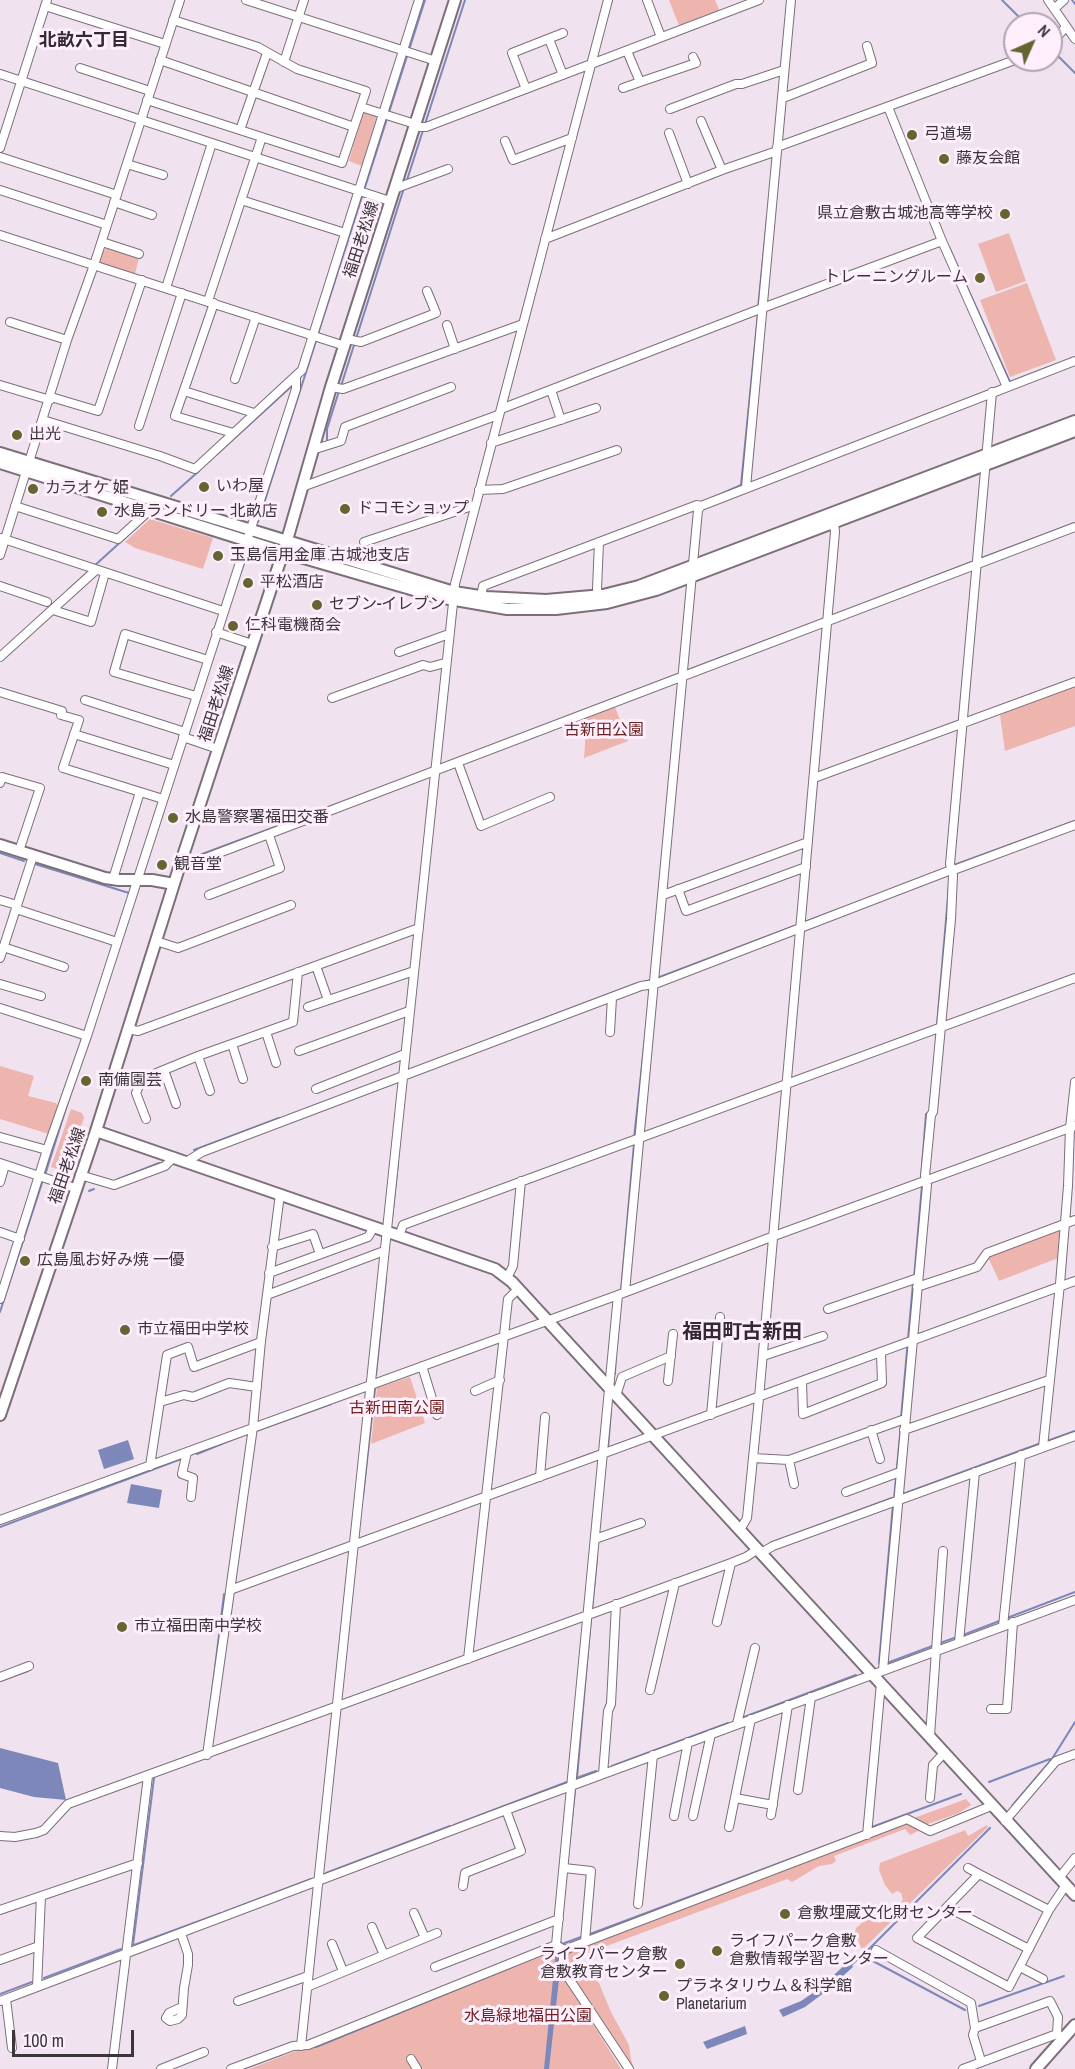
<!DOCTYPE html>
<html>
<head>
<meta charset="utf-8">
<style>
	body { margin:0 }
	#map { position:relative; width:1075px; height:2069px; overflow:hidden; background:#f1e2ef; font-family:"Archivo Narrow",sans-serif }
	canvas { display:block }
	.north { position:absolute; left:1003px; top:12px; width:60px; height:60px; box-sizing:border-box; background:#ffeffd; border:2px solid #b1a5af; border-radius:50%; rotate:45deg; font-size:16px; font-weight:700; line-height:24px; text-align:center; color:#3b353a }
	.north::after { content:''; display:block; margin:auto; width:21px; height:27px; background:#666532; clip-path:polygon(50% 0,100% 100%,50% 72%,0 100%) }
	.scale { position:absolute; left:12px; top:2030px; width:122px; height:27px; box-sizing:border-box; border:3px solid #3b353a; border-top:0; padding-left:8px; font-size:18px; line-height:21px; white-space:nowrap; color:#3b353a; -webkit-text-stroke:4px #ffeffd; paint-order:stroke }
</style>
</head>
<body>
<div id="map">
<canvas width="1075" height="2069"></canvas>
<div class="north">N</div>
<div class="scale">100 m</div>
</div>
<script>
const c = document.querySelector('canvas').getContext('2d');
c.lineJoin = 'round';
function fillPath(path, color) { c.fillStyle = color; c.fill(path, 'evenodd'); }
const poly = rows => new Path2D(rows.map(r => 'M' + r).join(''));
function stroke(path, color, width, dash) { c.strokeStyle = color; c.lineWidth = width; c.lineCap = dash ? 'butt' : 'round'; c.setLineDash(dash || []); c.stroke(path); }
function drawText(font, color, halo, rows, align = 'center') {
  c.font = font + ' "Archivo Narrow","Noto Sans JP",sans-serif'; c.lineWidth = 6; c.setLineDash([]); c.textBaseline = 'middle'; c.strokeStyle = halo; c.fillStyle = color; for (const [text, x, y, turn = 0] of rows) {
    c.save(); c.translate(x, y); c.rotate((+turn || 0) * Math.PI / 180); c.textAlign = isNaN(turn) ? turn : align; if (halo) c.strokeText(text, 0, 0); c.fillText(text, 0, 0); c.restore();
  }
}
fillPath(poly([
	[669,0,715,0,720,12,680,28],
	[367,112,377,116,362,166,349,161,362,115],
	[1009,233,1026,281,996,292,978,244],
	[109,247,139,257,135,274,97,262,103,251],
	[1027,283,1056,360,1010,377,980,300],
	[150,519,213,538,203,569,135,548,125,542],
	[1075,684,1075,726,1005,751,1000,715],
	[615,707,628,741,584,758,587,717],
	[0,1066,34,1076,28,1096,56,1103,59,1108,49,1134,0,1119],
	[71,1109,82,1113,84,1118,65,1172,51,1167],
	[1061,1229,1058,1258,999,1281,988,1257],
	[410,1377,425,1423,371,1444,377,1388],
	[966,1799,971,1805,959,1813,925,1825,914,1818],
	[913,1823,922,1829,910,1835,905,1829,834,1856,836,1861,832,1864,819,1866,792,1882,787,1879,577,1957,579,1970,592,1977,599,1983,611,2012,629,2045,631,2059,634,2069,631,2069,569,1972,567,1966,568,1953,573,1949,903,1825],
	[987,1825,988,1827,862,1950,855,1932,856,1928,863,1922,872,1918,876,1919,878,1923,884,1921,883,1918,903,1900,901,1893,897,1891,892,1894,885,1885,879,1870,880,1863,963,1831,965,1830,968,1836],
	[546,1955,555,1959,560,1965,564,1978,621,2069,249,2069]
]), '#eeb5af');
fillPath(poly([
	[128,1440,134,1459,104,1469,98,1450],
	[131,1484,162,1490,159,1508,127,1503],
	[0,1748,58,1763,66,1800,34,1797,0,1788],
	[554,1948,562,1952,549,2069,544,2069,555,1959],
	[850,1960,853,1967,825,1992,805,2007,783,2017,779,2010,801,2001,820,1988],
	[745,2026,747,2034,707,2049,703,2042]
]), '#7d87b9');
stroke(poly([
	[1002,0,1026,24],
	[1072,0,1075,4],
	[1051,49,1075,73],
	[406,183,465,0],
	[949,247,1010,382],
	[758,308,767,218],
	[318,334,425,0],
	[1010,382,1049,367],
	[341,386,404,188],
	[995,389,1004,384],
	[327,440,327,429,339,391],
	[216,455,294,384],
	[171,496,199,471],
	[701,503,741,485,758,313],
	[258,522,316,341],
	[979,559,1075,523],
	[93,567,147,518],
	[240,575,249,549],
	[67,591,89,571],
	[868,602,974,561],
	[688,670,786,633],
	[535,729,681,673],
	[0,853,24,861],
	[194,857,388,785],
	[35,864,129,893],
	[954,865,1075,821],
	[143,875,148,859],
	[134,901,139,887],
	[802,923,839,909],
	[657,978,797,925],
	[937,1025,950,873],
	[490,1039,635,984,651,980],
	[634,1138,648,1010],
	[194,1150,279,1118],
	[45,1175,73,1086],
	[921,1179,926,1114,929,1112],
	[116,1180,159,1163],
	[89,1191,94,1189],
	[392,1219,398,1163],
	[914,1278,922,1185],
	[621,1291,634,1144],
	[0,1312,42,1183],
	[617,1344,621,1296],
	[615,1374,616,1350],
	[376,1375,386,1279],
	[901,1418,913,1283],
	[256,1431,331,1404],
	[1047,1441,1075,1431],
	[608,1449,611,1410],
	[197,1454,246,1434],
	[571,1461,596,1452],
	[900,1495,1041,1443],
	[363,1497,375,1389],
	[894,1499,901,1424],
	[0,1527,181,1459],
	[770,1543,892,1498],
	[358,1547,371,1542],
	[592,1610,597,1559],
	[1007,1618,1075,1592],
	[963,1635,1002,1620],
	[940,1643,957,1637],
	[879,1663,893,1504],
	[887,1663,935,1645],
	[0,1681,28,1671],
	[744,1717,856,1675],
	[208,1725,224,1594],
	[612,1766,728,1723],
	[579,1777,596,1771],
	[577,1778,591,1617],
	[989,1782,1050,1759],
	[1012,1806,1052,1759,1075,1722],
	[454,1825,567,1782],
	[872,1827,961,1794],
	[570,1838,575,1791],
	[326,1873,450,1826],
	[224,1912,311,1879],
	[590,1934,865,1831],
	[560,1941,562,1944,581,1937],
	[133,1945,154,1778],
	[134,1945,221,1913],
	[871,1960,965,2010],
	[851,1965,865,1953,990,1828],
	[44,1978,121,1949],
	[0,1994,32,1982],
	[979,2006,1064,1976],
	[316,2047,546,1953,556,1953],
	[243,2069,283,2054]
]), '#7d87b9', 2);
const street = poly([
	[246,0,436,61],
	[647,0,661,37],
	[1048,0,1075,39],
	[45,6,165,44],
	[1054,9,1064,0],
	[549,39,563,75],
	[1051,43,1066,27],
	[627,51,640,82,696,63,693,57],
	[160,60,354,127],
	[284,62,304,0],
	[80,68,150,91],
	[0,74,390,201],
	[623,88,640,82],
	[526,89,512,53,563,33],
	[783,98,872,63,867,46],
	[147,100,342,163,366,91,297,69,258,47,173,20],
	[361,107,415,124],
	[888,107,942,241,1007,387],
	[670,109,736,84,742,84,784,70],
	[701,121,722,170],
	[415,127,426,127,759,0],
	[240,130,267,53],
	[669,133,688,184],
	[505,141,513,160,572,138],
	[777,147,1015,60],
	[0,148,47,0],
	[0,157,117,195],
	[127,164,163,175],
	[394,189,448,169],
	[0,190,107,225],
	[241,200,345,233],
	[114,202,152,215],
	[0,235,345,346],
	[545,239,722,170,777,151],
	[102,242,139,254],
	[166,288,212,143],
	[208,301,262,137],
	[214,303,175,416,233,433],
	[10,322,67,340],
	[447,325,455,349],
	[347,339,361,342,436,313,427,291],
	[235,379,256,317],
	[0,385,50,400],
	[331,387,343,389,523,324],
	[551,390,561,420],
	[184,391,254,413],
	[51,397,98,411,142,280],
	[501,409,760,309,942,241],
	[43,420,160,456,195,469,302,370,419,0],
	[139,426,182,293],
	[491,443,596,408],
	[312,450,341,441,345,427,451,387],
	[302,487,498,415],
	[746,487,791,0],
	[479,490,503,489,617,450],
	[15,506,118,539,152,508],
	[1,538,223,611],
	[364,542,475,505],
	[0,555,67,340,94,265,180,0],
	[0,586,47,602],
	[599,596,597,589,599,542],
	[481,597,483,586,697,505,701,506,1075,361],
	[53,610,91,622,105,573],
	[216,632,252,644],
	[399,652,449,634],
	[0,657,96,570],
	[0,692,62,711,61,715,79,720,63,768,163,799],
	[196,696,114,672,125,634,208,660],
	[332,698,423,665,430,667,445,663],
	[85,700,185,732],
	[74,734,174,765],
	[183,737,218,749],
	[458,763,481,826,550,797],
	[814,778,1075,682],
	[0,783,2,777,40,788,19,851],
	[181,864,190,864,1075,527],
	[951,871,1075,825],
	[113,879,140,792],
	[678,889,686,911,806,867],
	[209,895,280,868,269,835],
	[663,895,808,842],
	[0,900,17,905],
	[16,909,117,942],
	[156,941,178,948,291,905],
	[3,947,64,967],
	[0,958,33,856],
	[316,966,328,1000],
	[0,984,41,996],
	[308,1007,414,971],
	[0,1008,87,1036],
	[128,1029,138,1031,419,928],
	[266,1032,276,1063],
	[610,1032,612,998],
	[232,1044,243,1079],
	[299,1051,409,1011],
	[198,1056,210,1091],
	[164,1070,176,1104],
	[316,1089,405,1054],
	[146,1119,136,1093,142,1079,198,1056,293,1022,298,972],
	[0,1137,47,1150],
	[186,1162,202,1152,641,986,655,984,951,870],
	[0,1163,75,1188],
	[80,1175,114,1185,165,1166,174,1157],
	[0,1182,5,1165],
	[0,1232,20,1239],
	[399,1236,403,1225,1075,978],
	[272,1247,313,1234,320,1254],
	[269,1273,368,1237,374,1227],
	[507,1278,513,1266,521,1181],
	[917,1287,977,1267,987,1253,1075,1220],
	[625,1292,698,510,701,506],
	[267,1295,384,1251],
	[0,1299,47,1150,87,1036,296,389,296,376],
	[828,1309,918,1278],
	[763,1356,823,1336],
	[422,1366,437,1415],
	[668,1381,673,1334],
	[802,1382,803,1414,882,1383,881,1353],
	[475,1391,500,1380],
	[616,1396,622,1377,671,1356],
	[160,1402,184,1395,193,1397,229,1383,257,1387],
	[711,1415,720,1317],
	[871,1430,880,1459],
	[904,1430,1049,1380],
	[1043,1447,1060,1284,1068,1186,1070,1128,1075,1082],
	[187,1452,182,1474,193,1478,191,1497],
	[753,1458,789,1460,905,1419],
	[789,1460,794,1484],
	[150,1466,167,1355,188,1347,194,1367,261,1342],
	[540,1477,545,1417],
	[846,1492,900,1472],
	[0,1520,618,1295,774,1236,1075,1126],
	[740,1530,747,1518,759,1398,835,532,834,523],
	[595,1539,641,1523],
	[761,1553,773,1546,1075,1436],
	[230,1590,1075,1281],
	[717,1622,731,1563],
	[1003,1626,1021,1455],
	[959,1642,975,1472],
	[468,1659,508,1299,518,1289],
	[883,1670,927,1185,925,1176,931,1115,933,1112,951,919,953,875,950,864,992,392],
	[0,1677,29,1666],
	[650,1690,675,1583],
	[991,1709,1007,1709,1013,1622],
	[737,1724,755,1648],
	[930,1736,943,1551],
	[207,1755,253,1427,261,1341,280,1194],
	[603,1774,608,1711,611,1704,616,1604],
	[798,1790,811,1697],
	[735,1798,773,1805],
	[930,1798,933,1765,945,1752],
	[771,1815,788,1705],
	[674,1816,688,1742],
	[693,1816,711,1734],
	[1005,1821,1056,1761,1075,1754],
	[729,1827,751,1719],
	[867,1835,881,1683],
	[0,1836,15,1837,36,1833,44,1830,68,1804,731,1563,746,1557,758,1549],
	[564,1868,591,1871,585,1941],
	[968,1868,979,1874],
	[1059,1878,1075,1858],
	[463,1886,465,1873,521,1851,506,1810],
	[638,1904,653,1755],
	[947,1907,1029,1949],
	[0,1910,138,1863],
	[1049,1910,979,1874,917,1938,1009,1987,1049,1910,1066,1885],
	[414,1913,425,1938],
	[372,1927,384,1955],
	[181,1933,188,1954,188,1965,184,1988,182,2015,178,2019,170,2021,166,2018,169,2013,182,2007],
	[332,1944,343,1971],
	[556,1945,618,1295],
	[564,1950,562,1968,629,2069],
	[876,1950,971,2003,975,2028,973,2035,981,2061],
	[0,1960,39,1946],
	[435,1967,559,1919],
	[1020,1967,1043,1979],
	[37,1987,41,1896],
	[307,1987,437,1933],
	[6,1999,12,2048],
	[0,2001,506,1810,1075,1600],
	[238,2001,308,1976],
	[975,2028,1050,2001,1058,2017,1057,2034],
	[301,2046,455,584,608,0],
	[411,2059,417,2069],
	[112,2069,148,1776],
	[161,2069,204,2052],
	[231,2069,293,2046,308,2045,556,1945,564,1950,907,1819,930,1831,991,1806],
	[963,2069,1057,2034,1059,2035]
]);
const secondary = poly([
	[0,453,454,592,486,597,546,600,603,595,639,586,1075,421],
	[0,463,283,552,438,597,507,609,556,609,607,603,656,590,1075,431],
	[0,845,105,878,119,880,152,880,174,884],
	[96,1131,495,1269,512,1282,1075,1895],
	[0,1415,96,1131,178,871,287,540,331,387,455,0],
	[1036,2069,1075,2025]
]);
stroke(street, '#7c6f7a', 10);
stroke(secondary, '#7c6f7a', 14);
stroke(street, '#fff', 8);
stroke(secondary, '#fff', 10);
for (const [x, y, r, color] of [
	[912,135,6,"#666532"],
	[944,159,6,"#666532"],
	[1005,214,6,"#666532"],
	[980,278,6,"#666532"],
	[17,435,6,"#666532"],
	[204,487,6,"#666532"],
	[33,489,6,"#666532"],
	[345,509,6,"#666532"],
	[102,512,6,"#666532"],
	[218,556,6,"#666532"],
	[248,583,6,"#666532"],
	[317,605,6,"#666532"],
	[233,626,6,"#666532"],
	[173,818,6,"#666532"],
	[162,865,6,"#666532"],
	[86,1081,6,"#666532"],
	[25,1261,6,"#666532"],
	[125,1330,6,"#666532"],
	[122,1627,6,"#666532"],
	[785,1914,6,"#666532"],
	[717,1951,6,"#666532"],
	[680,1964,6,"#666532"],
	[664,1996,6,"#666532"]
]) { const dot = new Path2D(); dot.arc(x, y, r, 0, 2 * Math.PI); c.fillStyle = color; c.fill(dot); stroke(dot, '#ffeffd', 2); }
drawText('16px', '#3b353a', '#ffeffd', [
	["弓道場",924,135],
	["藤友会館",956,159],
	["県立倉敷古城池高等学校",993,214,"right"],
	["トレーニングルーム",968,278,"right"],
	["出光",29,435],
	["いわ屋",216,487],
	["カラオケ 姫",45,489],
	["ドコモショップ",357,509],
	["水島ランドリー 北畝店",114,512],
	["玉島信用金庫 古城池支店",230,556],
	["平松酒店",260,583],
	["セブン-イレブン",329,605],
	["仁科電機商会",245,626],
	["水島警察署福田交番",185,818],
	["観音堂",174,865],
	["南備園芸",98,1081],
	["広島風お好み焼 一優",37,1261],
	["市立福田中学校",137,1330],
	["市立福田南中学校",134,1627],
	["倉敷埋蔵文化財センター",797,1914],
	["ライフパーク倉敷",729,1942],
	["倉敷情報学習センター",729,1960],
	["ライフパーク倉敷",668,1955,"right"],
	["倉敷教育センター",668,1973,"right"],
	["プラネタリウム＆科学館",676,1987],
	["Planetarium",676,2005]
], 'left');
drawText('16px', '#3b353a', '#ffeffd', [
	["福田老松線",362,240,-72],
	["福田老松線",217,704,-72],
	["福田老松線",68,1166,-71]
]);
drawText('16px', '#6e2321', '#ffeffd', [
	["古新田公園",604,731],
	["古新田南公園",397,1409],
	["水島緑地福田公園",528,2017]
]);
drawText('bold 18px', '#342933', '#ffeffd', [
	["北畝六丁目",84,41]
]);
drawText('bold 20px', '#342933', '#ffeffd', [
	["福田町古新田",742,1333]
]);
</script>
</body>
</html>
